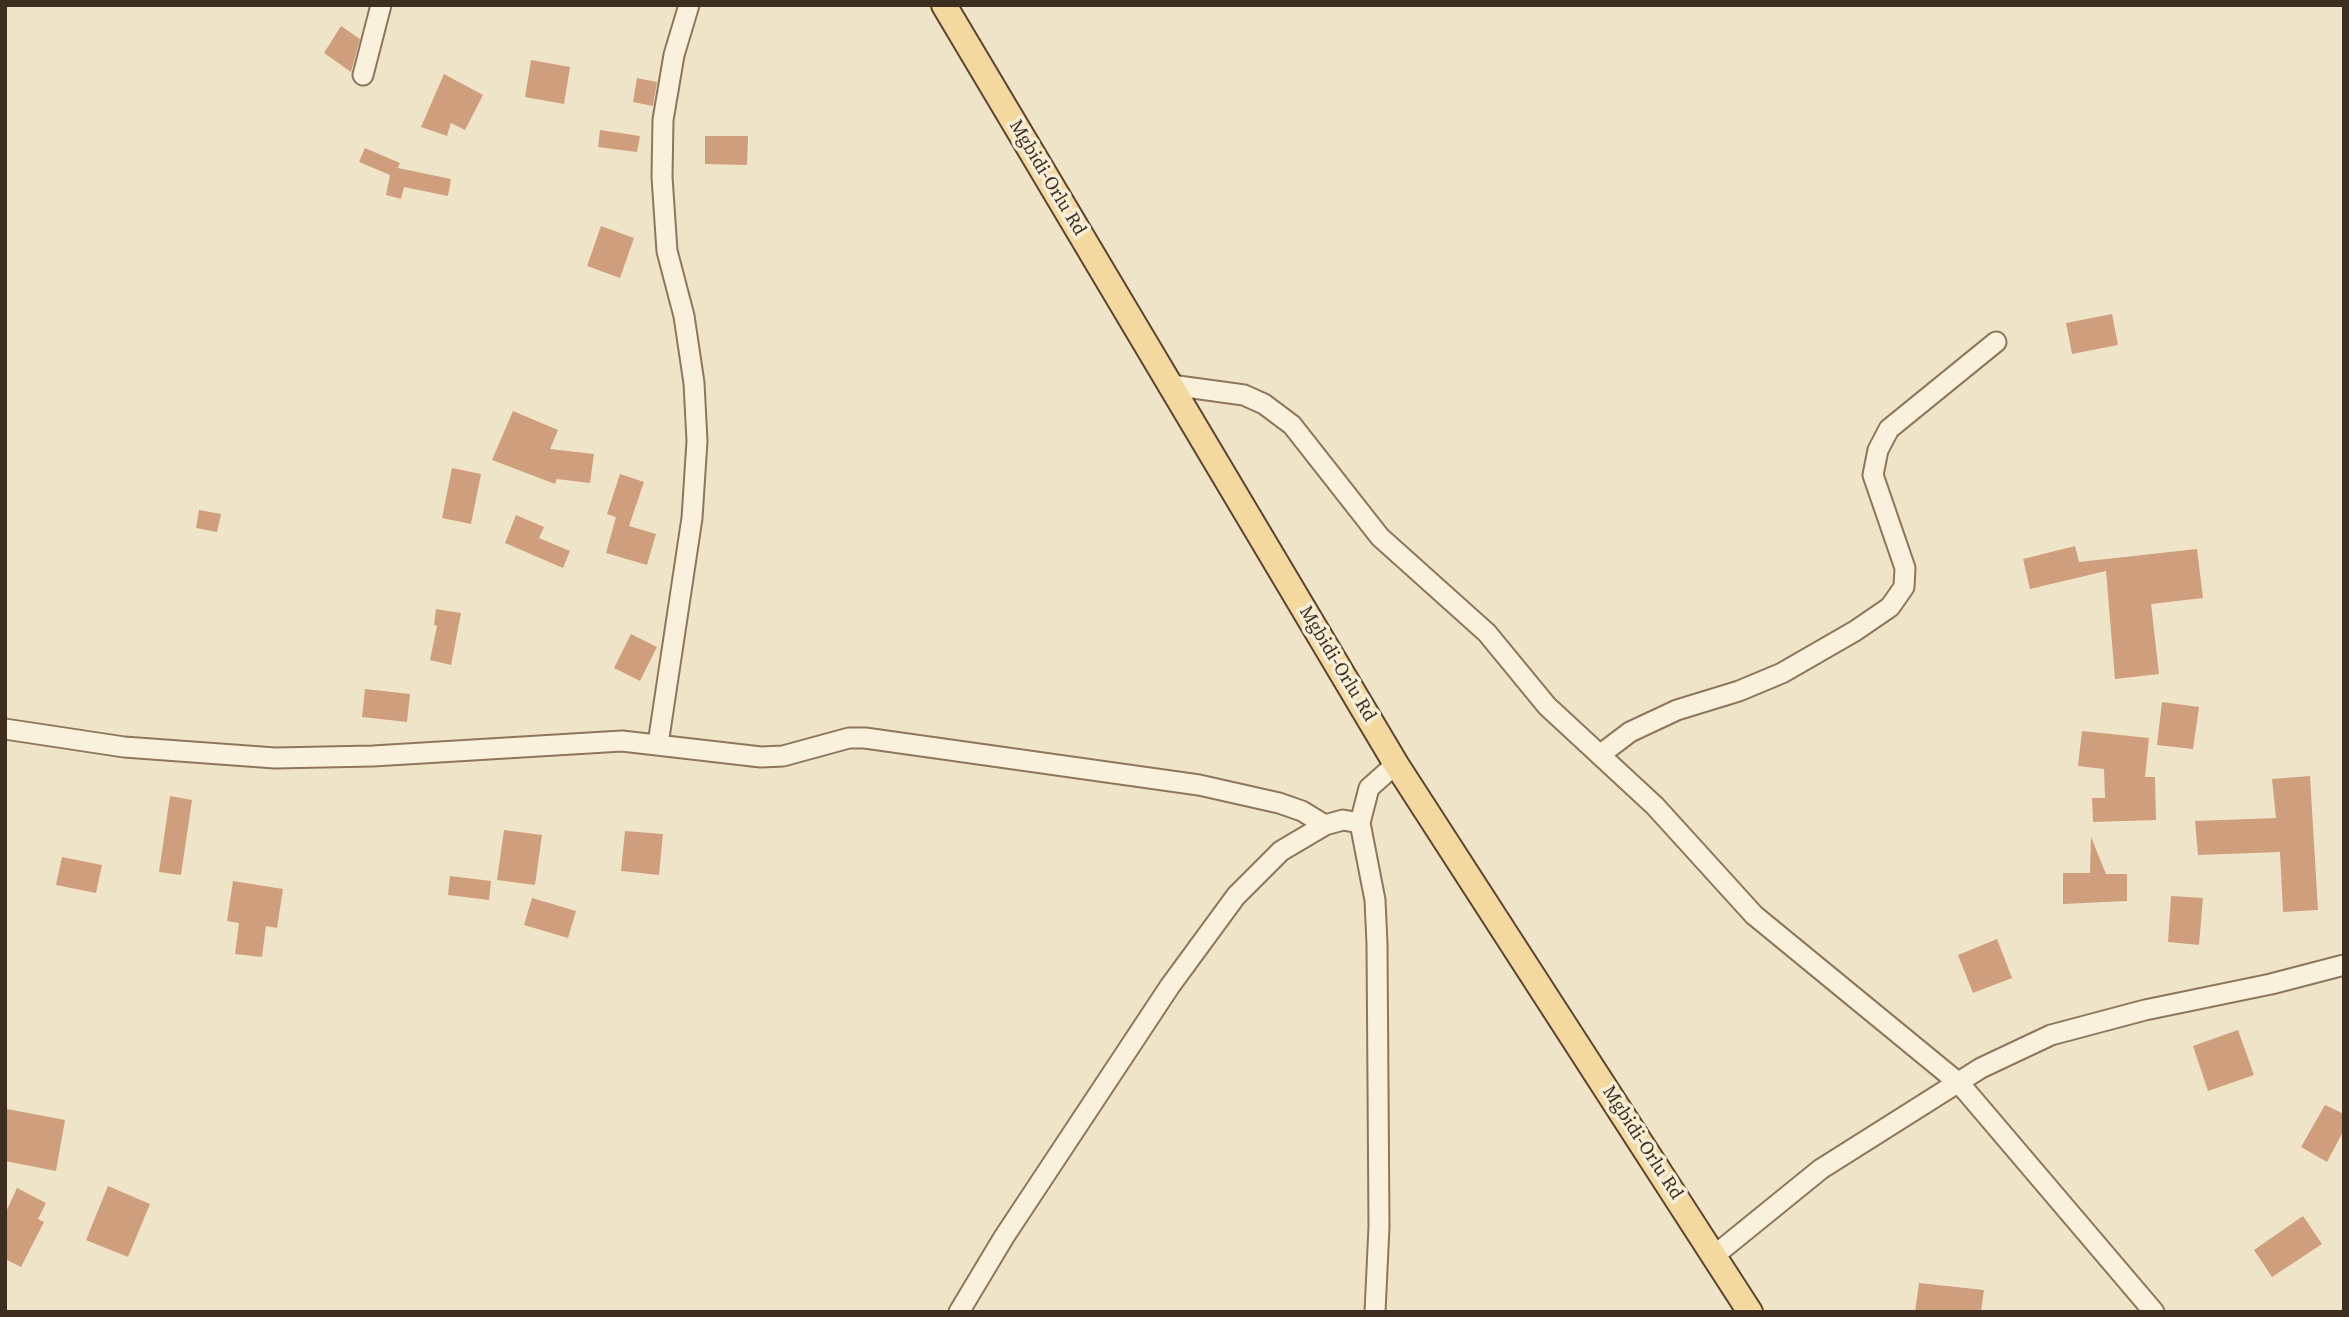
<!DOCTYPE html>
<html>
<head>
<meta charset="utf-8">
<style>
	body { margin:0 }
	#map { position:relative; width:2349px; height:1317px; overflow:hidden; background:#f0e4c8; font-family:"Source Serif 4",serif }
	canvas { display:block }
	.frame { position:absolute; inset:0; border:7px solid #3d2e20; pointer-events:none }
</style>
</head>
<body>
<div id="map">
<canvas width="2349" height="1317"></canvas>
<div class="frame"></div>
</div>
<script>
const c = document.querySelector('canvas').getContext('2d');
c.lineJoin = 'round';
function fillPath(path, color) { c.fillStyle = color; c.fill(path, 'evenodd'); }
const poly = rows => new Path2D(rows.map(r => 'M' + r).join(''));
function stroke(path, color, width, dash) { c.strokeStyle = color; c.lineWidth = width; c.lineCap = dash ? 'butt' : 'round'; c.setLineDash(dash || []); c.stroke(path); }
function drawText(font, color, halo, rows, align = 'center') {
  c.font = font + ' "Source Serif 4",serif'; c.lineWidth = 7; c.setLineDash([]); c.textBaseline = 'middle'; c.strokeStyle = halo; c.fillStyle = color; for (const [text, x, y, turn = 0] of rows) {
    c.save(); c.translate(x, y); c.rotate((+turn || 0) * Math.PI / 180); c.textAlign = isNaN(turn) ? turn : align; if (halo) c.strokeText(text, 0, 0); c.fillText(text, 0, 0); c.restore();
  }
}
fillPath(poly([
	[341,26,360,39,351,72,324,53],
	[531,60,570,67,564,104,525,97],
	[444,74,483,95,465,130,451,123,447,136,421,127],
	[637,78,657,82,653,106,633,102],
	[600,130,640,136,637,152,598,147],
	[705,136,748,136,747,165,705,164],
	[365,148,400,163,398,168,451,179,448,196,404,187,401,199,386,195,390,175,359,162],
	[601,226,634,238,620,278,587,266],
	[2112,314,2118,345,2072,354,2066,323],
	[513,411,558,430,550,449,594,454,590,483,557,479,555,484,492,460],
	[452,468,481,474,471,524,442,518],
	[620,474,644,482,629,526,656,534,647,565,606,553,616,517,607,514],
	[199,510,221,514,217,532,196,528],
	[516,515,544,527,539,538,570,551,563,568,505,543],
	[2075,546,2079,562,2197,549,2203,598,2151,604,2159,674,2115,679,2106,571,2030,589,2023,559],
	[436,609,461,613,451,665,430,660,437,626,434,625],
	[631,634,657,647,640,681,614,668],
	[365,689,410,694,407,722,362,717],
	[2162,702,2199,707,2193,749,2157,745],
	[2082,731,2149,738,2145,777,2155,777,2156,820,2093,822,2092,798,2105,798,2104,769,2078,766],
	[2310,776,2318,910,2283,912,2280,852,2198,855,2195,821,2276,818,2272,779],
	[170,796,192,800,181,875,159,872],
	[504,830,542,835,535,885,497,880],
	[625,831,663,834,659,875,621,871],
	[2091,837,2106,874,2127,874,2127,901,2063,904,2063,873,2090,873],
	[62,857,102,865,96,893,56,885],
	[450,876,491,881,489,900,448,895],
	[233,881,283,889,277,928,266,926,262,957,235,954,239,923,227,921],
	[2171,896,2203,898,2199,945,2168,942],
	[532,898,576,911,568,938,524,925],
	[1997,939,2012,978,1973,993,1958,955],
	[2238,1030,2254,1075,2208,1091,2193,1046],
	[2325,1105,2344,1114,2344,1130,2327,1162,2301,1147],
	[7,1109,65,1120,56,1171,5,1161],
	[108,1186,150,1204,128,1257,86,1240],
	[17,1188,46,1203,38,1219,44,1222,21,1267,5,1259,5,1214],
	[2303,1216,2322,1244,2272,1277,2254,1250],
	[1919,1283,1984,1290,1981,1312,1915,1312]
]), '#cf9f7d');
const minor = poly([
	[363,75,381,5],
	[1171,385,1244,395,1264,404,1292,425,1380,537,1487,633,1547,706,1655,806,1754,915,1960,1084,2154,1312],
	[5,729,124,747,275,758,373,756,622,741,761,757,783,756,849,738,865,738,1199,785,1279,803,1302,811,1325,825],
	[658,744,692,518,697,441,694,383,684,316,667,251,662,177,663,120,674,55,689,5],
	[1601,754,1630,732,1677,710,1739,691,1782,673,1855,631,1890,607,1904,587,1905,568,1873,475,1878,450,1889,429,1996,342],
	[1715,1255,1821,1169,1981,1068,2051,1035,2145,1010,2271,984,2344,965],
	[959,1312,1004,1237,1170,986,1236,896,1281,851,1325,825,1343,820,1360,823],
	[1375,1312,1379,1227,1377,944,1375,900,1360,823,1369,788,1396,764]
]);
const major = poly([
	[944,5,1396,764,1750,1312]
]);
stroke(minor, '#8d765c', 23);
stroke(major, '#5b4430', 28);
stroke(minor, '#faf1dc', 19);
stroke(major, '#f3d9a0', 24);
drawText('19px', '#3d2e20', '#f7eed8', [
	["Mgbidi-Orlu Rd",1047,178,59],
	["Mgbidi-Orlu Rd",1337,664,59],
	["Mgbidi-Orlu Rd",1642,1143,57]
]);
</script>
</body>
</html>
